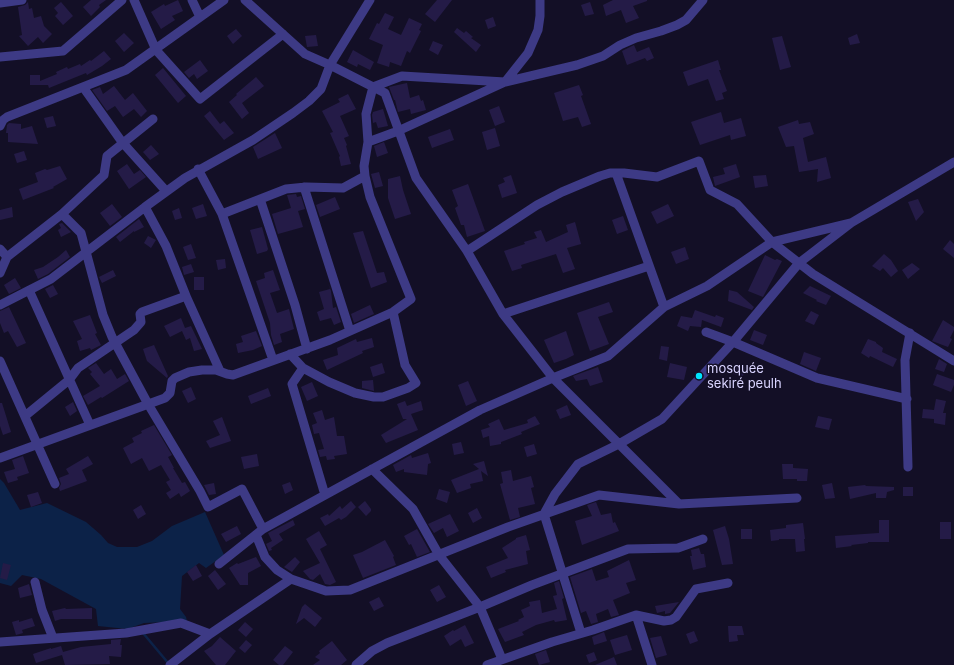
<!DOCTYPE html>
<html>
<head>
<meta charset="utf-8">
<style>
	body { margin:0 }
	canvas { display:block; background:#130f26 }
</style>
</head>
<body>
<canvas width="954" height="665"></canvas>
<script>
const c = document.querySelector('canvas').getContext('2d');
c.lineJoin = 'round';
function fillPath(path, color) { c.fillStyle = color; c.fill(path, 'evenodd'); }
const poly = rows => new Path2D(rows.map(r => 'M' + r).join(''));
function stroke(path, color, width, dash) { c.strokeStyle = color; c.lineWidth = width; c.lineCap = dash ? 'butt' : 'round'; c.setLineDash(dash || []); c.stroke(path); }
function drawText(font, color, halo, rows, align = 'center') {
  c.font = font + ' Inter,sans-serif'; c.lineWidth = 3; c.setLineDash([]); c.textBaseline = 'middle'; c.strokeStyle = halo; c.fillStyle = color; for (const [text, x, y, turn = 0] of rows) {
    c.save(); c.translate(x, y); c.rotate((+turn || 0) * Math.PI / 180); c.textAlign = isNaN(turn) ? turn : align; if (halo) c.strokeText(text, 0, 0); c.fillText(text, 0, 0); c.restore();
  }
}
fillPath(poly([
	[0,479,4,483,20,510,47,503,86,522,101,535,108,543,117,547,137,547,152,541,172,526,205,512,224,555,206,568,199,563,182,576,180,609,186,617,187,621,144,623,127,629,98,626,96,609,41,579,22,575,11,586,0,583]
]), '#0c2248');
stroke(poly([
	[143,633,169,664]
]), '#0c2248', 2.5);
fillPath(poly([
	[91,0,106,0,99,5,100,7,91,16,83,7],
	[178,0,183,11,172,16,175,20,161,29,151,12,164,4,165,6],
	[437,0,452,0,435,22,425,14],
	[613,0,647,0,647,1,633,6,639,18,626,23,621,10,606,16,603,5],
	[28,2,29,9,32,8,34,18,41,16,44,26,52,34,43,43,38,37,28,46,19,36,22,35,18,7,25,5],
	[61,2,73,16,63,25,55,16,58,13,54,8],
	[590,2,594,14,585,16,581,5],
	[385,13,394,17,388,29,401,35,409,18,422,24,419,30,421,31,410,53,407,51,401,66,390,62,389,67,377,63,383,45,369,39,377,23,379,24],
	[493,17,496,26,488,29,485,20],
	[457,28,464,33,466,31,473,37,471,38,481,45,476,52,454,32],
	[236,29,242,36,233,44,227,36],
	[124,33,134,43,124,52,115,41],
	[857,34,860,43,850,45,848,38],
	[316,35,318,46,307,47,305,36],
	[782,36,791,67,780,70,772,38],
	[433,41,443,45,438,55,429,50],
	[634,45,637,52,649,47,654,58,647,61,645,58,627,65,622,51],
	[353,50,374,62,370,70,358,64,357,67,347,62],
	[104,51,111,59,102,66,87,75,86,73,49,88,48,85,30,85,30,75,40,75,40,81,57,74,56,72,67,67,68,69,80,64,81,66,90,60,91,61],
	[200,60,208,71,197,79,194,74,189,78,184,72],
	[718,60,721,70,719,70,727,91,722,93,724,99,716,101,708,79,688,86,683,72],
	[163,68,186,96,178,103,155,75],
	[256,77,264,86,242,103,249,113,242,119,229,102,237,95,236,94],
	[407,83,410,98,419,95,421,101,423,100,426,110,411,114,410,109,398,112,395,100,394,100,389,87],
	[579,85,583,95,581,96,591,124,582,127,578,117,563,121,554,93],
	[114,86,125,100,133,93,147,111,141,117,134,109,123,117,115,106,107,111,92,90,100,87,103,94],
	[348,94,356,109,340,116,349,136,344,138,347,145,346,146,351,164,341,166,339,157,340,156,330,133,333,132,322,111,340,102,338,99],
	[499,106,505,122,495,126,489,110],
	[383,109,388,126,378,128,376,122,373,123,372,115,373,112],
	[210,111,220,124,224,121,234,133,224,140,204,116],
	[721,112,724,123,741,118,746,136,731,140,730,135,700,145,691,122],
	[53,116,56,126,47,128,44,118],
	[798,120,799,124,810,122,814,134,803,138,808,162,826,157,831,178,817,182,818,169,799,172,794,146,786,147,778,127],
	[9,123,21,124,21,129,32,126,38,144,8,142,8,133,6,133,7,125],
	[495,128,500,146,487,150,482,132],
	[450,129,454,140,432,148,428,137],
	[275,133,282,148,258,159,253,147],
	[384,142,388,153,377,157,374,146],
	[151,145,159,154,150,160,143,152],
	[24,151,27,160,17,163,14,154],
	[127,164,134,174,140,170,146,177,129,189,117,171],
	[736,164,740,177,715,186,713,177,725,174,723,168],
	[60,166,67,179,53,187,54,188,23,200,19,189,38,182,35,173,45,169,47,170],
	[379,172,383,186,375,188,371,174],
	[511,175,517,193,502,198,498,185,505,182,503,178],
	[766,175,768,186,755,188,753,176],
	[400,176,403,190,411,214,395,219,388,198,388,179],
	[468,184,485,231,467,237,464,225,461,225,455,208,458,206,452,190],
	[296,194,297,197,301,196,305,209,298,211,303,227,278,234,272,214,291,208,287,195],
	[335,197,340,209,320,217,316,205],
	[918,199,924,212,916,221,908,202],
	[112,204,122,217,110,226,100,213],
	[203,204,207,216,196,219,192,208],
	[668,204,674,216,657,224,651,212],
	[12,207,13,217,0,220,0,210],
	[179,208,182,218,175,220,172,211],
	[623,216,628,230,617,234,612,220],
	[139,219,144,227,134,232,134,231,120,242,116,237],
	[575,222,581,244,567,248,575,269,563,273,556,254,521,265,522,268,512,271,504,251,525,244,524,242,537,238,534,232,541,230,546,242,568,232,566,225],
	[62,223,71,232,61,237,58,230,61,228,59,224],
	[262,227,268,249,267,251,257,254,250,230],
	[363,231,377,273,384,272,387,282,371,288,353,233],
	[148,236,156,240,151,248,144,243],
	[950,240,954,244,954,258,943,249],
	[191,244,196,258,188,260,183,247],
	[685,247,689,259,676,264,671,252],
	[66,250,70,257,48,274,38,279,34,270,43,267,58,257],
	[884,254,891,260,898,271,891,277,883,268,880,271,872,266],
	[765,255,775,260,777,259,782,261,763,297,748,291],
	[225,259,226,268,218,270,216,260],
	[912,263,920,269,908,279,902,270],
	[191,264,194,272,184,275,182,267],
	[113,270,116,276,102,283,99,277],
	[273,270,280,290,270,293,277,313,289,309,294,329,280,334,282,342,274,345,271,335,270,323,256,281,265,278,264,273],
	[194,277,204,277,204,290,194,290],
	[15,278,21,288,9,294,4,285],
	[328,283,331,291,333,308,336,307,341,322,334,325,331,318,320,321,317,312,324,309,319,292,330,289],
	[53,285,58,294,50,298,45,289],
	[810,286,831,296,826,305,816,301,817,300,803,293],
	[729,290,737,292,754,307,752,310,728,301],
	[609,302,613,312,598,317,609,344,590,351,577,313],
	[370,305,374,314,354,323,351,314],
	[9,307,26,343,17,347,8,331,4,333,0,323,0,311],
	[695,310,715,317,716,315,724,318,721,327,702,320,701,327,690,326,688,331,677,326,681,316,692,318],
	[811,311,819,315,814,325,805,321],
	[90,315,97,333,95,334,101,345,91,350,90,348,80,351,77,341,82,339,73,321],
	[181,318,185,328,191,326,202,349,194,351,190,338,186,340,182,331,170,337,164,326],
	[943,320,954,327,954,330,950,338,952,339,948,347,932,341],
	[754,330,767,335,763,345,750,340],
	[256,331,262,346,253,350,238,353,236,344,243,342,241,336],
	[566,331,574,355,566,359,554,363,544,340],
	[372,338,374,347,362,351,363,353,327,370,323,360,338,355,337,348,356,339,357,342],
	[868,339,876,342,876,343,883,348,882,352,897,359,893,367,870,356,869,358,861,353],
	[154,345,168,376,167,378,147,361,143,349],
	[661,346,669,347,667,361,659,359],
	[804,352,821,358,816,371,800,364],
	[939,359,947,364,944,372,935,369],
	[96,363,104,374,111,369,117,379,125,374,129,381,102,398,101,397,88,405,83,396,100,386,90,374,92,372,88,368],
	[382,363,385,373,373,377,370,367],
	[670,363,687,367,684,380,667,377],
	[735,364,746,367,743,376,733,374],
	[598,367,603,382,590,386,587,379,576,381,573,376],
	[937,374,954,380,954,385,951,392,933,385],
	[373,380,374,391,362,388,362,381],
	[468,381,477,401,466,406,458,385],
	[312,382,318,396,307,401,301,387],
	[191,387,196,399,188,403,182,391],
	[268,388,271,396,251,404,248,396],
	[936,399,946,401,943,413,946,413,945,425,934,423,934,419,922,418,923,409,934,410],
	[405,401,407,406,421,401,423,410,411,414,418,430,386,443,381,435,407,419,403,419,397,404],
	[73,402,77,411,70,416,65,407],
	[0,403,2,403,11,432,3,435,0,426],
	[567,405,571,415,560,419,556,410],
	[322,410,325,420,334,417,337,436,344,436,347,454,334,456,335,459,327,460,326,456,320,457,318,450,324,449,319,433,314,434,312,425,317,423,313,413],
	[535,416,540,424,521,432,522,434,501,442,501,444,490,446,489,436,483,438,481,430,490,427,488,424,499,419,504,430,528,423,527,420],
	[818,416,832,419,829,430,815,427],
	[222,417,231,441,210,448,206,441,220,435,213,421],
	[154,425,172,455,168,457,174,468,173,468,182,483,185,482,190,491,181,497,179,493,170,499,166,493,171,490,166,482,170,480,161,465,149,471,142,458,131,464,123,448,134,442,132,438,142,433,141,431],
	[461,442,464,453,454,455,452,444],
	[534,444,537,454,527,457,524,447],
	[428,453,431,463,428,464,427,475,404,472,404,469,396,472,393,465,411,455,412,458],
	[257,454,259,466,244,469,241,457],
	[23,456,29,473,17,477,18,480,8,483,4,472,15,469,12,460],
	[88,456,93,464,82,470,87,481,60,491,59,488,61,484,59,478,69,474,66,469],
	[484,461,488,476,481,471,483,481,470,484,471,488,457,493,451,480,479,469,473,464],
	[782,464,793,464,793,468,808,469,807,481,797,481,797,479,783,479],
	[511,470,513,481,531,476,534,487,531,488,535,504,518,508,520,517,510,520,500,484,503,483,501,472],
	[290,482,293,490,285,494,282,485],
	[214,483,216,494,209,495,204,485],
	[832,483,835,498,825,499,822,485],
	[865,485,866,486,894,487,894,490,887,492,886,498,876,498,876,493,850,499,848,487],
	[903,487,913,487,913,496,903,496],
	[439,489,450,492,447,503,436,499],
	[38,492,42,503,31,507,27,495],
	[351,501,356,507,346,517,341,520,339,518,325,526,320,518,328,514,329,516,340,506,342,509],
	[365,501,371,509,371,511,366,516,358,507],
	[596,502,601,515,611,513,613,523,615,522,619,531,582,545,575,521,592,516,587,505],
	[141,505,146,514,138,519,133,510],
	[477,508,482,518,473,523,468,513],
	[450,514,459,531,447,537,443,528,434,533,428,524],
	[293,520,295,525,279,534,283,540,271,548,272,550,269,551,266,544,272,541,268,533],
	[879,520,889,520,889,542,868,542,868,543,851,545,852,546,836,548,835,536,879,533],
	[940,522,951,522,951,539,940,539],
	[803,523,805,539,804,539,805,551,796,552,795,539,779,539,779,540,771,541,770,530,786,528,786,525],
	[237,526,241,534,226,542,221,534],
	[725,526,729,539,733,564,722,565,713,530],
	[417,529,430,552,417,557,411,544,409,545,404,536],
	[741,529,752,529,752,539,741,539],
	[319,531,327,545,320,549,336,582,330,585,325,584,320,574,313,580,310,579,303,571,320,563,306,539],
	[526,535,530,550,526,551,528,564,505,570,506,572,491,578,486,567,508,558,502,548,516,539,516,538],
	[385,540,394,556,393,557,396,565,363,578,353,555,362,552],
	[699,548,701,554,704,554,706,567,693,570,690,556,692,556,691,550],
	[256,557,261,566,248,573,248,585,240,585,229,568,237,563,238,564],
	[295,557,300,562,292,572,284,567],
	[629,560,636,580,626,583,630,593,613,600,619,615,611,617,608,609,596,614,598,622,591,624,586,611,581,613,570,577,592,569,596,581,609,577,607,571],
	[3,563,11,565,7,580,0,578],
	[196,565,202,576,193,581,187,572],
	[215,570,226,584,218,590,208,576],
	[559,581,564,598,562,599,567,620,555,622,554,620,536,625,522,632,524,635,505,642,498,629,519,621,518,620,524,617,521,610,530,606,529,602,540,600,542,613,557,609,553,596,557,595,554,583],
	[29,584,32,595,20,598,18,588],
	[439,585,446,597,437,602,430,590],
	[379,597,384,606,374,611,369,602],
	[679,602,670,613,665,614,665,611,657,613,655,606],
	[305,604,322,618,315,627,304,618,296,624,302,607],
	[65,608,66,609,92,608,92,619,61,619,55,621,52,611],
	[32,618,35,626,22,630,23,633,16,635,12,622,19,620,19,622],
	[245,622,253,629,246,637,238,630],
	[465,625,474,643,465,647,461,639,450,646,444,636,453,630,454,631],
	[728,626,742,626,744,635,737,635,738,641,729,642],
	[694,631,698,641,690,644,686,634],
	[604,632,607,641,594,645,592,637],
	[627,635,632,650,615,655,610,640],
	[661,636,667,655,656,658,650,638],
	[220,637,236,651,225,665,216,665,204,651,212,646],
	[121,639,120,645,122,645,121,657,109,656,110,664,65,665,62,655,36,663,33,654,51,648,51,649,61,646,63,652,81,647,111,644,111,640],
	[246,640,252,645,245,653,239,648],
	[332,641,347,660,341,665,313,665,320,660,315,657,320,653,319,651],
	[285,646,293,652,283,665,279,665,273,660],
	[546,650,550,662,539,665,535,654],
	[594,652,597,660,589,663,586,655],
	[614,657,617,665,595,665]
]), '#241b47');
stroke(poly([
	[134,0,156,50,200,99,283,34],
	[192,0,200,17],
	[245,0,305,54,330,65,385,93,416,178,467,251,503,314,553,378,679,504],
	[0,3,22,0],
	[0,57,63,51,122,0],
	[83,87,122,142,166,191],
	[0,126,3,120,7,117,126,70,224,0],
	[368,142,398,131,505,82,577,65,603,56,620,45,636,38,661,31,677,25,686,20,703,0],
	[198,169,222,214,273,360],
	[616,173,664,307],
	[365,176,364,166,368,142,366,114,373,87,402,76,505,82,528,53,538,30,540,16,540,0],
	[304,187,350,331],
	[260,199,295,305,307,349],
	[62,214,81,233,103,315,112,337,148,404,200,491,208,507,242,489,263,529],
	[0,249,7,257],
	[467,251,537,205,562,192,600,176,610,173,624,173,657,177,699,161,710,190,737,204,772,242,813,274,954,361],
	[0,273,7,257,62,214,104,175,107,156,153,119],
	[29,290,90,425],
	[186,296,166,246,145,207,185,178,253,140,293,113,309,101,321,89,330,65,370,0],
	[0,305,51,279,145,207],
	[503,314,649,266],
	[706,332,733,342,817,378,907,399],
	[290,354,303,368,329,382,355,393,374,397,383,397,408,388,416,383,405,365,393,312],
	[0,361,55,484],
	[303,368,292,384,325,495],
	[25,416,69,380,78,368,134,330,141,322,140,314,142,312,186,296,220,371],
	[0,458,165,398,170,393,172,381,175,378,189,372,202,370,216,370,227,374,233,375,330,340,393,312,411,299,370,197,365,176,343,188,306,187,286,189,222,214],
	[908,467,905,360,910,333],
	[372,469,413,509,439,555,480,607,502,659],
	[256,535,265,557,277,570,291,579],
	[219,564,263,529,480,410,553,378,608,356,664,307,707,286,772,242,851,223],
	[35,582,42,610,53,638],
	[636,615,652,665],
	[581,633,544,514,555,494,578,464,619,444,662,419,733,342,799,263,851,223,954,162],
	[0,642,126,633,181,623,210,634],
	[170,665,210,634,291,579,326,591,350,590,508,527,599,495,679,504,797,498],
	[356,665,372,651,387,643,480,607,532,585,628,549,678,548,703,539],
	[487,665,552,642,593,630,636,615,664,621,671,620,676,617,696,589,728,583]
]), '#3d3a85', 9);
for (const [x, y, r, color] of [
	[699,376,4,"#00e5ff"]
]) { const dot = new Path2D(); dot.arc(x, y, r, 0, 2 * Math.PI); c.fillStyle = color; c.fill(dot); stroke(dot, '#130f26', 1.5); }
drawText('13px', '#d9d4ff', '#130f26', [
	["mosquée",707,369],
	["sekiré peulh",707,384]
], 'left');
</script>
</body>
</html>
